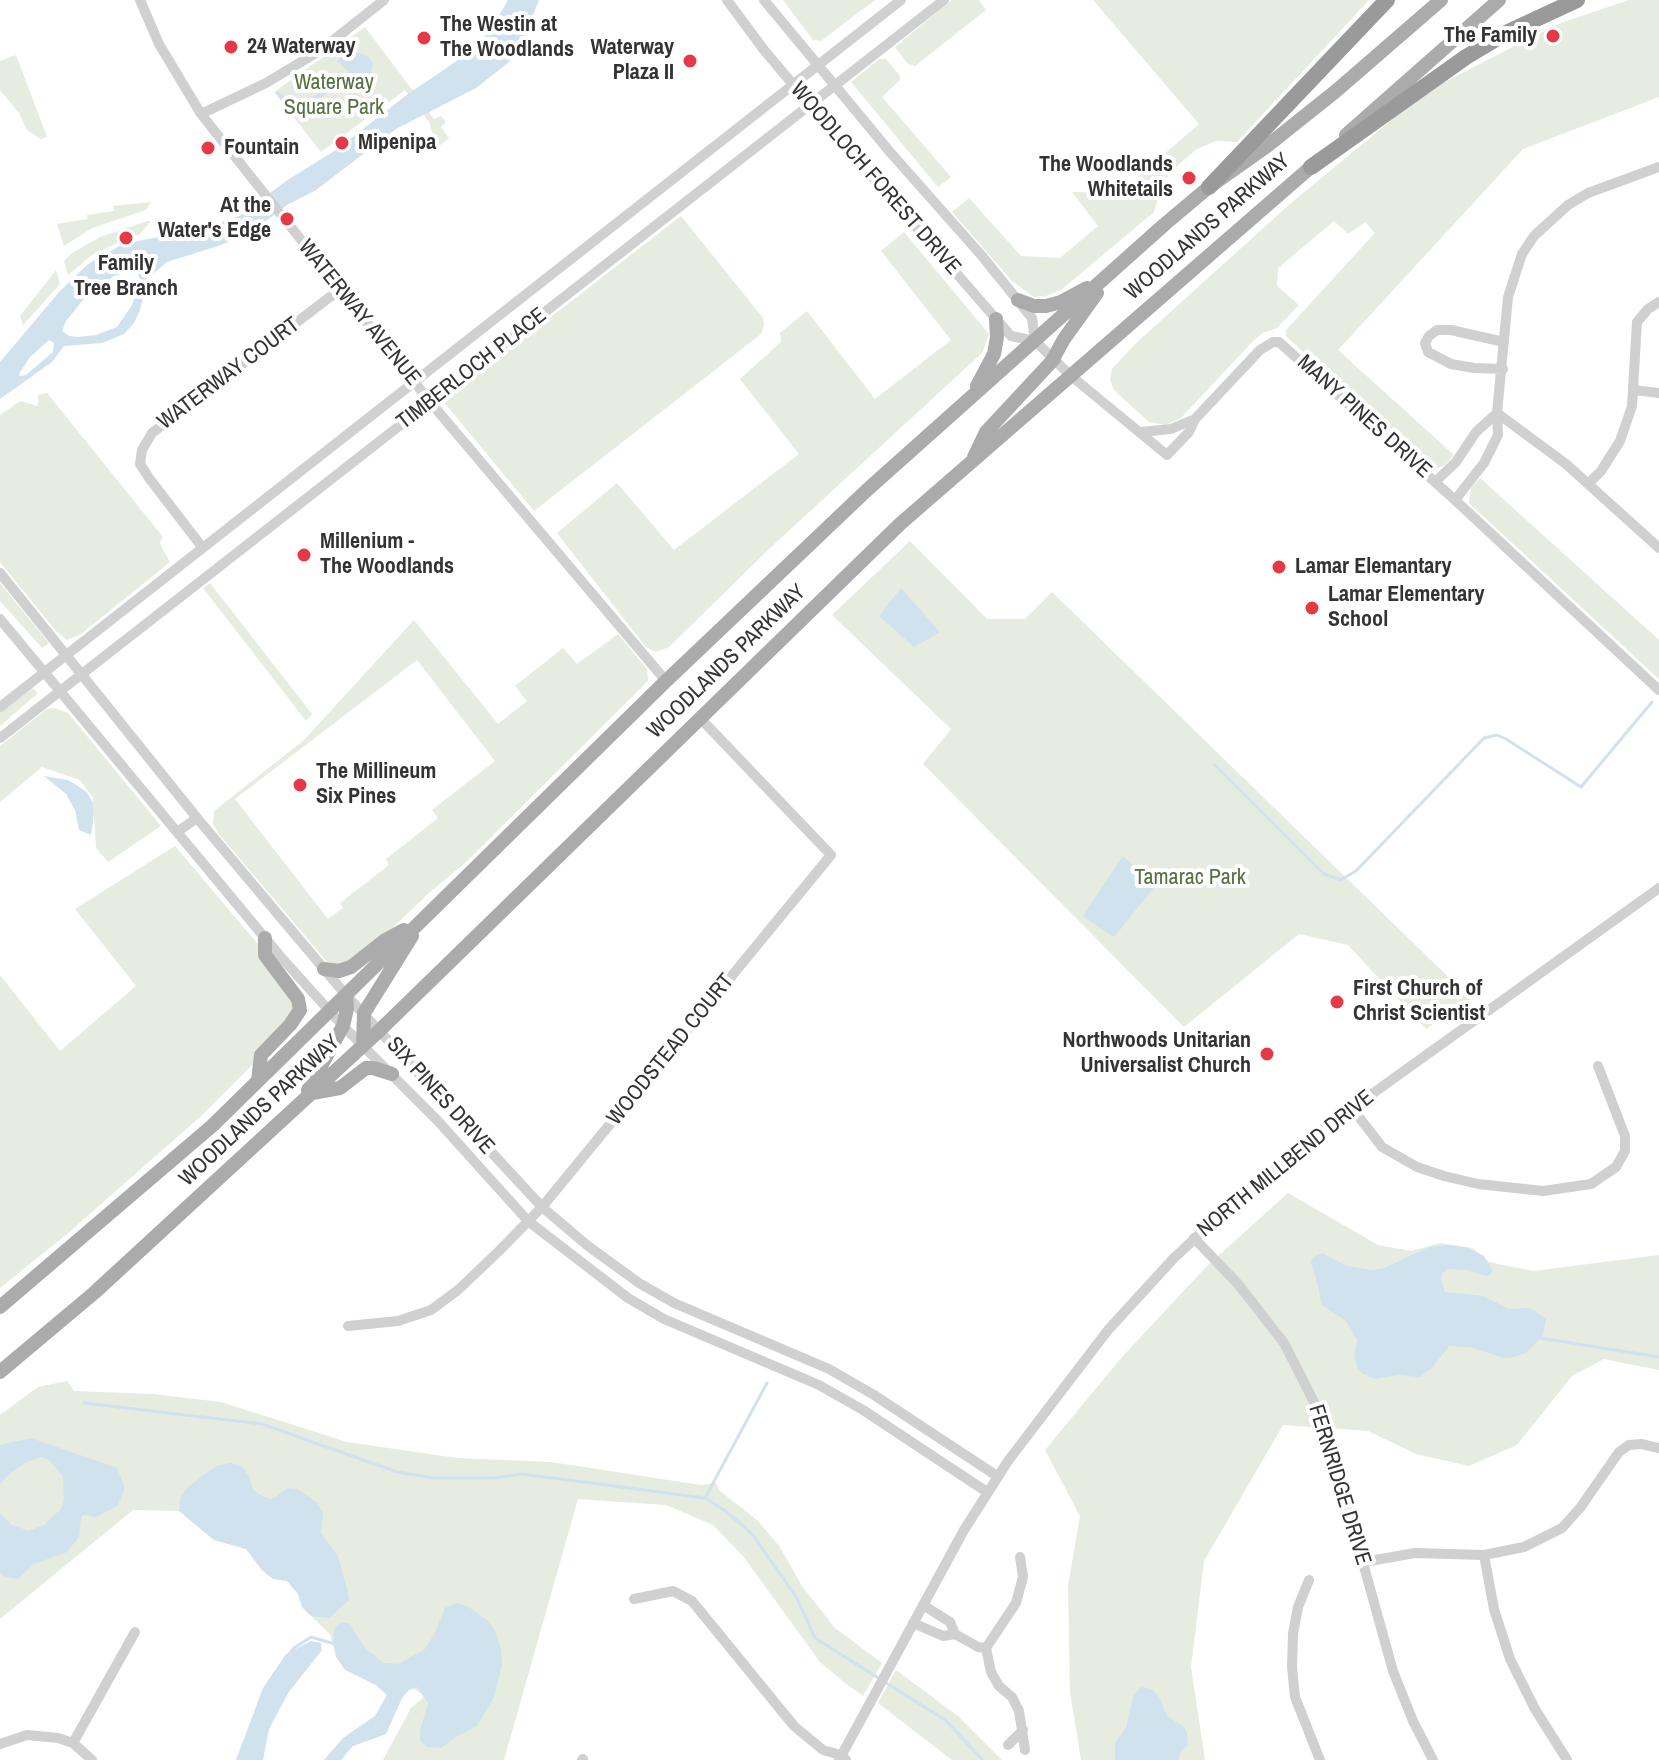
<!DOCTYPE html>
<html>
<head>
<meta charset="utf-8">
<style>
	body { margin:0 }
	canvas { display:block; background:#fff }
</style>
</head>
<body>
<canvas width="1659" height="1760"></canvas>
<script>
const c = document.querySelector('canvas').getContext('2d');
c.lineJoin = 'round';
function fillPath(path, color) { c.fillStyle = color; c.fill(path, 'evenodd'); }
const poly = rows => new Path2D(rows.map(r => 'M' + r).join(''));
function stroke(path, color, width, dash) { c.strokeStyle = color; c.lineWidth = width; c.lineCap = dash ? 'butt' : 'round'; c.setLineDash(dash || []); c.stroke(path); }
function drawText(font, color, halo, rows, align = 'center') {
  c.font = font + ' "Archivo Narrow",sans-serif'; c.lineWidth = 8; c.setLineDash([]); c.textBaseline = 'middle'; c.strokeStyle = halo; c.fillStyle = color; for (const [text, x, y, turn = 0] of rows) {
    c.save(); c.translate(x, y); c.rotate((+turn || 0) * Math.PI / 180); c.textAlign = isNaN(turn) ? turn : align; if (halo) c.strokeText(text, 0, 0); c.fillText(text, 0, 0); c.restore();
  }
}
fillPath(poly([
	[783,0,875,0,821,41,813,40],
	[952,0,979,0,986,10,915,66,908,64,895,47],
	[1093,0,1369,0,1237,142,1216,141,1197,149,1179,164,1162,183,1154,212,1061,290,1046,296,1034,297,1013,282,952,212,969,198,1021,256,1060,258,1098,226,1072,192,1119,193,1199,124],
	[1629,0,1659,0,1659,97,1523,149,1338,350,1454,455,1445,465,1436,469,1427,467,1286,336,1286,330,1375,233,1365,222,1348,234,1334,221,1278,268,1277,286,1299,305,1277,328,1263,333,1253,341,1181,418,1166,425,1149,422,1114,390,1110,380,1112,369,1135,344,1290,204,1399,114,1443,83,1530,38,1561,23],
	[365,27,434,119,441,116,446,122,441,127,449,138,437,148,429,122,405,90,321,152,274,92],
	[16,55,47,137,41,139,27,130,19,113,0,90,0,61],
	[879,59,886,59,900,76,900,80,882,97,951,177,938,187,851,82],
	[151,202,146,210,92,228,64,246,57,224,87,219,87,215,114,211,113,206],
	[681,216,763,318,764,325,761,334,534,511,443,401],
	[148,221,151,221,139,235,122,237,123,240,92,255,68,275,64,261,72,253,100,237],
	[904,232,989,334,982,353,769,549,669,647,656,652,646,647,557,533,617,483,674,550,799,454,740,379,781,342,780,333,807,311,875,399,951,340,881,251],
	[56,270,60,284,23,325,20,316],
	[47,393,163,537,160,542,162,548,170,562,81,634,67,640,56,631,0,562,0,415,20,401,38,406,38,395],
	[1480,478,1659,640,1659,679,1469,503,1471,488],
	[910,541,987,619,1025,619,1052,592,1471,999,1426,1029,1348,945,1299,934,1184,1027,923,764,951,729,832,615],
	[0,583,49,643,42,648,0,601],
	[210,583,312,714,306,721,203,588],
	[414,620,498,724,527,701,515,686,563,648,577,664,618,634,647,669,648,681,465,863,430,892,353,966,329,964,218,833,213,824,214,811,304,740],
	[417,660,495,761,432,810,438,818,386,859,389,865,340,903,343,908,328,919,235,799],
	[33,688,38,693,0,726,0,712],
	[54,708,68,713,161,826,108,862,96,848,93,798,80,780,42,767,0,802,0,746,47,709],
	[175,846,300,994,289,1028,200,1117,67,1234,0,1288,0,975,60,1051,136,986,75,909],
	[1288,1193,1378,1245,1411,1251,1440,1243,1472,1248,1489,1262,1533,1271,1659,1255,1659,1370,1604,1359,1572,1376,1517,1445,1469,1466,1416,1454,1368,1431,1283,1425,1204,1561,1191,1667,1205,1760,1081,1760,1070,1692,1068,1586,1080,1516,1045,1450,1122,1357,1207,1266],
	[67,1381,74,1391,153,1394,221,1402,347,1442,457,1458,551,1462,701,1485,716,1483,720,1491,757,1520,780,1547,802,1586,834,1627,882,1663,863,1696,845,1683,820,1662,743,1556,713,1525,666,1505,578,1499,504,1760,383,1760,411,1708,425,1696,408,1685,350,1669,335,1654,330,1634,302,1607,298,1594,287,1581,273,1579,262,1570,246,1549,214,1540,179,1511,133,1510,0,1619,0,1415,38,1387],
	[896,1670,958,1716,1002,1760,952,1760,878,1703]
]), '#e6ecdf');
fillPath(poly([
	[508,0,539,0,520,49,508,63,476,88,396,129,316,190,287,205,254,230,221,245,167,262,147,279,140,310,134,323,124,334,102,343,64,346,52,362,0,399,0,362,60,291,88,264,123,244,204,228,239,216,289,179,336,150,408,94,467,54,490,31],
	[130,271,138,274,140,279,132,305,117,327,96,335,78,337,69,336,62,331,66,321,83,300,114,276],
	[49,340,54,343,53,352,26,375,20,376,19,374,30,357],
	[356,52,367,56,373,63,370,76,359,80,347,78,294,117,276,93,278,91,297,109,349,72,337,61,344,54],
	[901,588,940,632,914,647,879,616],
	[44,776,68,780,87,792,93,803,94,814,91,835,79,830,75,810,66,794],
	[1123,856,1156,885,1114,937,1083,916],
	[1449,1245,1468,1248,1484,1256,1492,1270,1491,1275,1486,1276,1467,1270,1447,1269,1442,1273,1441,1280,1445,1292,1483,1296,1509,1309,1527,1308,1534,1310,1546,1319,1543,1335,1526,1353,1514,1357,1504,1358,1470,1347,1449,1346,1432,1368,1420,1377,1399,1375,1375,1379,1363,1374,1358,1369,1354,1356,1357,1340,1353,1332,1345,1320,1321,1304,1319,1289,1311,1262,1313,1257,1322,1253,1347,1266,1373,1270,1384,1268,1429,1247],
	[31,1438,117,1468,125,1488,118,1505,97,1517,84,1515,81,1517,79,1537,67,1552,34,1564,18,1579,3,1576,0,1572,0,1514,12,1525,29,1531,44,1525,60,1510,64,1501,63,1476,49,1460,41,1457,24,1463,6,1477,0,1485,0,1445],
	[231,1463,242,1467,249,1476,253,1490,264,1497,270,1499,276,1497,287,1488,297,1489,316,1502,323,1512,321,1533,338,1556,348,1593,349,1600,329,1618,311,1616,302,1607,298,1594,287,1581,273,1579,262,1570,246,1549,214,1540,179,1511,180,1499,188,1487,216,1466],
	[457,1603,467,1606,487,1620,495,1631,501,1649,502,1665,494,1697,477,1726,454,1738,441,1748,427,1747,420,1740,420,1731,428,1703,417,1687,409,1690,402,1698,386,1734,353,1746,341,1760,324,1760,343,1738,375,1716,387,1695,376,1685,345,1670,336,1657,333,1632,336,1626,342,1622,350,1624,364,1647,383,1663,398,1664,424,1650,434,1635,445,1608],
	[311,1641,321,1643,322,1650,288,1693,269,1729,263,1760,236,1760,263,1688,286,1654],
	[1141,1687,1151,1689,1159,1697,1167,1716,1183,1726,1187,1733,1188,1745,1180,1752,1179,1760,1115,1760,1115,1743,1126,1728,1133,1697]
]), '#cfe2ee');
stroke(poly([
	[1215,765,1324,874,1340,880,1356,871,1484,738,1497,735,1506,739,1581,787,1652,702],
	[1540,1338,1659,1357],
	[84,1403,262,1424,397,1472,433,1478,493,1478,522,1474,705,1498,727,1512,752,1534,797,1598,815,1638,945,1720,983,1760],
	[705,1498,767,1383],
	[290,1653,294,1648,311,1637,335,1644]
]), '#cfe2ee', 3);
stroke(poly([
	[140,0,159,44,201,114,431,403,666,681],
	[727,0,764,50,822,119,1011,336,1035,341,1070,375,1167,455,1189,432,1195,419,1260,350,1273,342,1279,342,1455,500,1659,690],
	[764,0,890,152,982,256,1032,318,1035,341],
	[201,114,266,83,321,50,384,0],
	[1503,369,1474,368,1451,364,1428,352,1425,343,1429,336,1437,330,1451,330,1504,342],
	[1634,390,1659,393],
	[1497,413,1566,464,1659,548],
	[1141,432,1171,429,1195,419],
	[1435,482,1456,462,1476,432,1497,413],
	[1588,484,1601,471,1620,441,1632,406,1637,322,1648,309,1659,302],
	[1455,500,1484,463,1498,435,1497,413,1508,297,1522,254,1534,236,1568,205,1588,193,1659,167],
	[202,547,149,478,140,464,142,450,152,433,339,290],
	[0,573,197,818,346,995,542,1207,588,1246,639,1283,674,1303,829,1369,874,1395,997,1476],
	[0,619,280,956,343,1026,437,1120,528,1221,628,1298,664,1319,819,1385,863,1410,987,1492],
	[0,707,901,0],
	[0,738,944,0],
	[177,832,197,818],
	[1352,1108,1382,1147,1417,1167,1444,1176,1478,1184,1543,1191,1591,1184,1616,1167,1625,1151,1625,1136,1598,1066],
	[1194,1238,1238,1284,1284,1343,1314,1402,1327,1433,1393,1671,1413,1721,1433,1760],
	[348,1326,398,1321,431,1310,458,1290,499,1251,542,1207,831,855,700,718],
	[1484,1555,1494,1609,1510,1659,1535,1709,1567,1760],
	[1364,1562,1415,1553,1484,1555,1524,1547,1562,1528,1580,1508,1619,1452,1629,1445,1641,1444,1659,1448],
	[1309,1580,1298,1607,1293,1634,1292,1667,1295,1697,1320,1760],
	[634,1599,673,1591,692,1601,794,1726,823,1750,841,1755,846,1760],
	[923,1605,950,1622,955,1634],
	[913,1623,943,1636,955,1634,978,1647,986,1648],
	[986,1648,991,1672,999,1686,1012,1697,1019,1711,1025,1750],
	[986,1648,1016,1603,1023,1577,1020,1557],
	[73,1743,135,1632],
	[0,1744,27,1735,58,1738,73,1743,92,1760],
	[1008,1745,1023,1730],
	[582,1760,583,1759],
	[839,1760,964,1530,1008,1461,1108,1330,1174,1258,1248,1189,1319,1132,1659,888]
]), '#d0d0d0', 10);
stroke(poly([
	[1346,135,1499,0],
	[1018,300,1034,306,1046,306,1061,302,1087,288],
	[1053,359,1064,339,1097,293],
	[977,386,994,354,997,337,996,319],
	[974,457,986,432,1054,359],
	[324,969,339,971,351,967,384,941,404,930],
	[363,1045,364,1013,412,936],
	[258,1081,261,1055,290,1025,300,1010,298,999,265,955,265,938],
	[308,1090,343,1026,347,1009,346,995],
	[312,1093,340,1088,366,1068,373,1068,392,1074],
	[0,1307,212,1126,666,681,867,490,1165,224,1209,187,1267,146,1336,91,1441,0],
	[0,1372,94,1293,380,1030,900,524,1319,160]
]), '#ababab', 14);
stroke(poly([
	[1311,167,1466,57,1506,33,1577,0],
	[1209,187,1387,0]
]), '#9a9a9a', 16);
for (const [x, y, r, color] of [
	[1553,36,8,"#e63946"],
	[424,38,8,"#e63946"],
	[231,47,8,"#e63946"],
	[690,61,8,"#e63946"],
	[342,143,8,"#e63946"],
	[208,148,8,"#e63946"],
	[1189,178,8,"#e63946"],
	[287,219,8,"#e63946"],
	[126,238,8,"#e63946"],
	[304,555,8,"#e63946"],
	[1279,567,8,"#e63946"],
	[1312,608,8,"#e63946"],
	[300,785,8,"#e63946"],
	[1337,1002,8,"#e63946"],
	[1267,1054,8,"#e63946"]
]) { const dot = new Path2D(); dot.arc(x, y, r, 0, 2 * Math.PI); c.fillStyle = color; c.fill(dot); stroke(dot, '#fff', 3); }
drawText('bold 22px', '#333', '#fff', [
	["The Westin at",440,25],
	["The Woodlands",440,50],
	["The Family",1537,36,"right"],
	["24 Waterway",247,47],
	["Waterway",674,48,"right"],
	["Plaza II",674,73,"right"],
	["Mipenipa",358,143],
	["Fountain",224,148],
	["The Woodlands",1173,165,"right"],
	["Whitetails",1173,190,"right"],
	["At the",271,206,"right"],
	["Water's Edge",271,231,"right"],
	["Family",126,264,"center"],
	["Tree Branch",126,289,"center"],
	["Millenium -",320,542],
	["The Woodlands",320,567],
	["Lamar Elemantary",1295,567],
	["Lamar Elementary",1328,595],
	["School",1328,620],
	["The Millineum",316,772],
	["Six Pines",316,797],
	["First Church of",1353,989],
	["Christ Scientist",1353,1014],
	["Northwoods Unitarian",1251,1041,"right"],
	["Universalist Church",1251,1066,"right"]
], 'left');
drawText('22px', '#56703f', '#fff', [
	["Waterway",334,83],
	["Square Park",334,108],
	["Tamarac Park",1190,878]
]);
drawText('22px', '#333', '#fff', [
	["WOODLOCH FOREST DRIVE",875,179,49],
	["WOODLANDS PARKWAY",1208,227,-41],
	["WATERWAY AVENUE",359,313,51],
	["TIMBERLOCH PLACE",472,369,-38],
	["WATERWAY COURT",229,374,-37],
	["MANY PINES DRIVE",1364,417,42],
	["WOODLANDS PARKWAY",727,662,-44],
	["WOODSTEAD COURT",671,1050,-51],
	["SIX PINES DRIVE",440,1096,48],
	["WOODLANDS PARKWAY",260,1111,-43],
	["NORTH MILLBEND DRIVE",1286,1164,-39],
	["FERNRIDGE DRIVE",1339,1485,73]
]);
</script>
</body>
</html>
